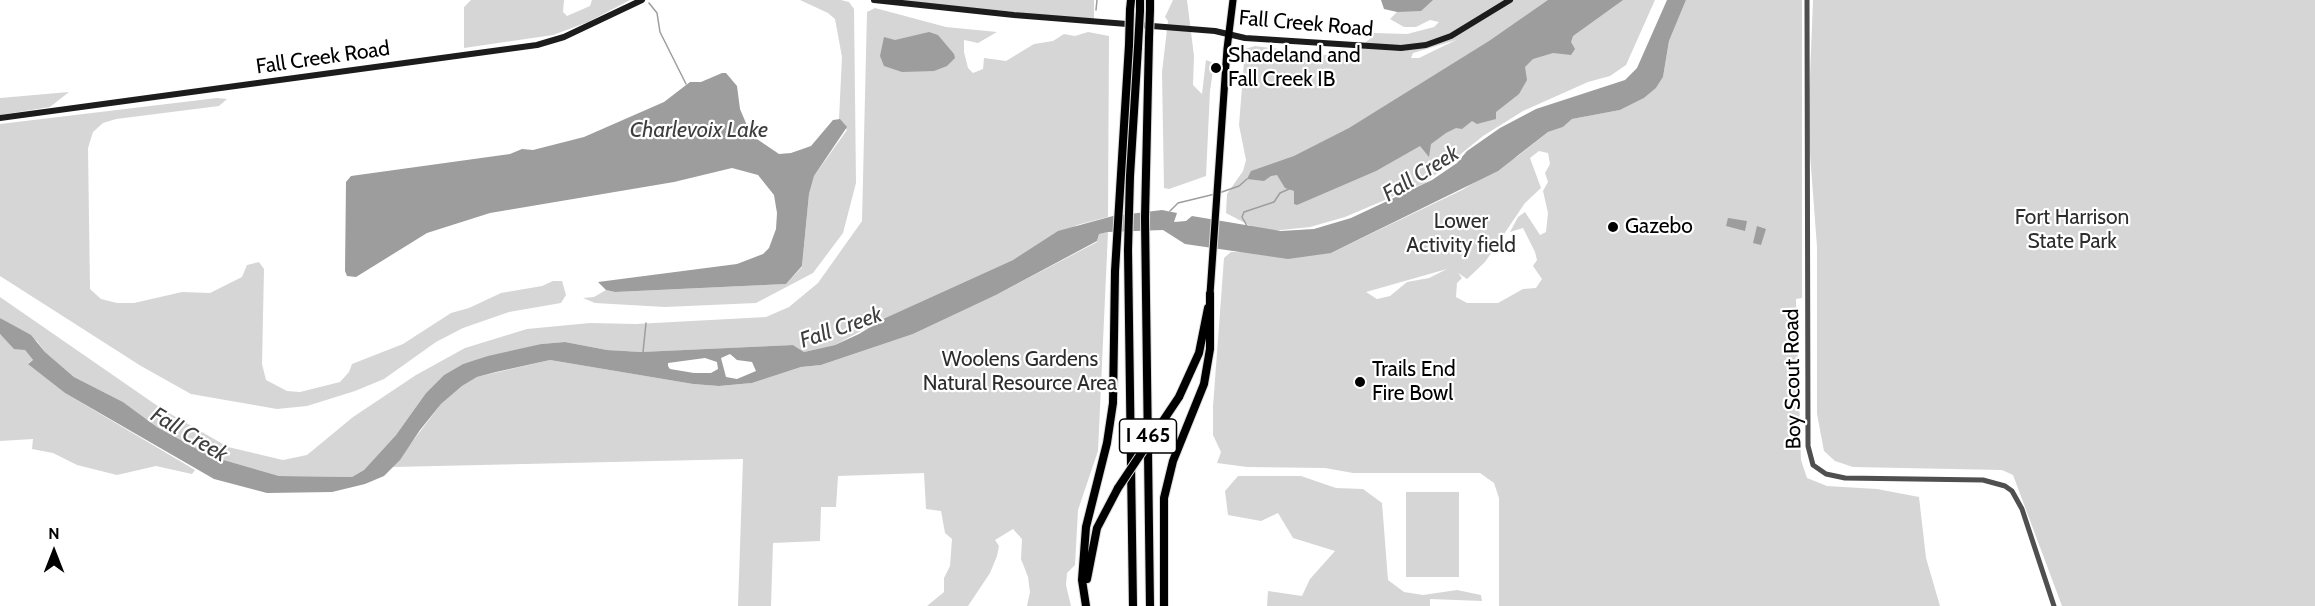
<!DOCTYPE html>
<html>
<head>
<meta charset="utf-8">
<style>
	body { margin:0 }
	#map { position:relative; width:2315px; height:606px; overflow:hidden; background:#fff; font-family:Cabin,sans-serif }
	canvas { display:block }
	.north { position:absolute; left:24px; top:522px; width:60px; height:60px; -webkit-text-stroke:4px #fff; paint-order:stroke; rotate:0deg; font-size:16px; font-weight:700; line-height:24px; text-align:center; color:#000 }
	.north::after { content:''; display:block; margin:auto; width:21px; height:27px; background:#000; clip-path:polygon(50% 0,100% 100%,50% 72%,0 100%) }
</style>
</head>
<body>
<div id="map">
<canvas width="2315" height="606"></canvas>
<div class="north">N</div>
</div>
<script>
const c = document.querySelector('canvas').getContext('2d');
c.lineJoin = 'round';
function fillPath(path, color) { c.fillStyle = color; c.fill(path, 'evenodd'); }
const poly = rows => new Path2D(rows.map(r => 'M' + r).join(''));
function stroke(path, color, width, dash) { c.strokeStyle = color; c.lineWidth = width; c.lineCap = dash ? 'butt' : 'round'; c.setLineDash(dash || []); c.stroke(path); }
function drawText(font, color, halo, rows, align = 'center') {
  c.font = font + ' Cabin,sans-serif'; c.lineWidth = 4.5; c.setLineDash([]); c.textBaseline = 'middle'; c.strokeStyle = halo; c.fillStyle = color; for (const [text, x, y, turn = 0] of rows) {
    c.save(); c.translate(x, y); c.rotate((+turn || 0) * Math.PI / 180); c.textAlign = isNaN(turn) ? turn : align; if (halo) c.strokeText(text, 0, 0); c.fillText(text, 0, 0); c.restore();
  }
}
fillPath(poly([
	[471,0,564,0,563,12,567,16,590,6,592,0,630,0,588,22,553,35,464,48,464,7],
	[800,0,841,0,849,2,854,9,856,183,843,233,813,273,756,303,665,307,595,303,583,298,594,297,606,290,615,292,786,284,802,267,809,194,814,176,847,130,839,119,842,57,835,19,828,13],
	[888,0,1094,0,1094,23,1016,12],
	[1173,0,1187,0,1194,56,1193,85,1202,94,1206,60,1214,63,1210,91,1206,176,1169,189,1164,188,1162,72,1168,21,1165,17],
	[1424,0,1655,0,1626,65,1610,76,1588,82,1523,111,1483,136,1425,183,1345,217,1310,227,1262,232,1226,213,1227,194,1243,171,1246,160,1239,125,1245,49,1255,46,1325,55,1352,54,1372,37,1373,33,1407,34,1434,27,1439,22,1430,20,1416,27,1404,27,1390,19,1399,10],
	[1456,40,1419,58,1411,58,1413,53],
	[1686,0,1802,0,1802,298,1796,299,1801,460,1807,478,1827,486,1877,489,1919,497,1926,558,1940,606,1499,606,1499,498,1494,483,1480,473,1353,473,1325,468,1247,467,1217,463,1221,452,1213,435,1213,407,1224,258,1231,252,1331,253,1462,190,1518,156,1548,132,1563,127,1572,119,1620,110,1644,98,1656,88,1663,77,1669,41],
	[1539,151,1548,153,1550,164,1545,173,1548,182,1543,191,1548,213,1546,232,1540,235,1525,212,1518,217,1510,232,1523,228,1535,252,1537,260,1533,266,1542,279,1536,288,1523,289,1498,303,1467,303,1456,297,1457,283,1462,278,1458,273,1467,279,1485,262,1525,203,1541,188,1530,158],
	[1447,269,1429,278,1407,282,1390,296,1377,299,1366,292],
	[1813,0,2315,0,2315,606,2062,606,2013,475,2002,470,1853,467,1835,461,1824,451,1817,414,1817,247,1808,127],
	[875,8,946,27,997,32,978,43,964,40,964,52,968,68,973,73,983,69,984,58,1006,61,1034,44,1053,41,1064,34,1075,36,1088,32,1109,36,1108,217,1077,225,1013,260,883,319,835,345,804,352,793,345,641,352,607,350,565,342,541,344,463,364,444,375,426,393,396,435,364,470,352,477,279,476,210,456,157,427,123,402,74,377,45,352,37,341,0,318,0,297,162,409,228,447,283,460,307,455,353,417,416,375,465,348,527,329,590,323,636,324,766,317,789,307,818,283,862,221,867,12],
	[69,92,50,107,0,115,0,98],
	[217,98,227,99,219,106,116,119,103,123,93,132,88,148,90,289,101,299,117,303,134,303,182,292,210,293,242,277,247,265,259,262,264,269,262,364,266,380,287,391,300,392,340,382,349,372,352,364,403,344,451,313,469,308,501,293,542,286,553,281,562,281,566,295,561,303,509,312,463,328,436,342,384,379,355,391,307,406,277,409,191,394,141,366,0,276,0,124],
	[1108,232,1098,451,1078,510,1075,565,1067,573,1066,585,1071,606,1027,606,1030,592,1028,577,1021,559,1022,539,1013,529,995,540,999,546,997,556,990,573,968,606,927,606,944,592,944,578,950,566,952,539,945,533,941,511,926,509,924,473,838,476,836,507,821,507,820,541,773,543,771,606,738,606,743,459,393,467,441,404,462,386,477,377,550,360,693,384,719,386,752,383,801,367,821,365,913,334,996,295,1097,242,1099,234],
	[0,334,8,342,25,350,33,360,28,363,65,393,195,470,192,474,156,466,117,475,77,465,53,453,32,449,33,439,0,441],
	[1238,476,1301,476,1336,488,1363,489,1382,503,1388,580,1404,592,1423,595,1457,590,1481,595,1482,601,1430,599,1430,606,1267,606,1268,591,1302,596,1310,579,1335,551,1293,538,1278,513,1261,521,1228,515,1225,491],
	[1406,492,1459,492,1459,577,1406,577]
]), '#d6d6d6');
fillPath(poly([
	[1381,0,1433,0,1421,11,1397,12,1384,9],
	[1548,0,1623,0,1573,36,1571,42,1575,49,1571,55,1553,53,1533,59,1525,67,1527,80,1519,94,1496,112,1496,119,1477,124,1472,121,1462,129,1456,128,1446,133,1431,144,1429,157,1420,146,1376,171,1297,205,1294,204,1294,191,1285,188,1277,175,1271,176,1264,181,1247,179,1251,171,1294,156,1349,128,1489,41],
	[1667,0,1686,0,1669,41,1663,77,1656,88,1644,98,1620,110,1572,119,1563,127,1548,132,1498,171,1331,253,1288,259,1185,244,1163,230,1108,232,1099,234,1097,241,996,295,913,334,821,365,801,367,752,383,719,386,693,384,550,360,496,372,477,377,462,386,441,404,420,430,400,460,384,476,365,484,332,492,267,493,214,479,65,393,28,364,33,360,25,350,14,349,0,334,0,318,31,335,45,352,74,377,123,402,157,427,210,456,279,476,352,477,364,470,396,435,426,393,444,375,463,364,488,356,541,344,565,342,607,350,641,352,793,345,804,352,835,345,859,334,883,319,1013,260,1058,231,1113,216,1162,210,1177,213,1174,222,1186,221,1192,216,1281,231,1314,229,1351,218,1432,180,1457,163,1467,151,1500,128,1536,109,1625,80,1637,68],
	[730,354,737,360,752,362,756,371,737,379,726,377,721,358],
	[705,358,717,362,718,369,711,373,694,373,670,369,668,366,668,363],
	[929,32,938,35,954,54,955,58,947,66,934,71,902,72,884,66,880,56,884,37,895,40],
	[722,73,726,73,737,86,740,109,751,135,779,154,791,153,811,146,833,120,840,119,847,127,814,176,809,194,802,266,786,284,615,292,606,290,598,282,737,264,763,254,769,248,776,229,777,213,774,195,758,175,732,168,674,182,490,213,427,233,356,277,347,276,345,271,346,182,351,176,510,154,522,149,533,150,584,137,664,102,690,82,701,82],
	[1728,218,1747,221,1745,231,1726,226],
	[1757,226,1766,229,1761,245,1753,243]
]), '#9d9d9d');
stroke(poly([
	[649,3,657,13,660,32,686,84],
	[1096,10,1097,0],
	[1219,193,1239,186,1247,179],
	[1170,211,1178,203,1215,194],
	[1247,226,1242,217,1244,212,1274,202,1280,193,1289,189],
	[643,352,646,323]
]), '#9d9d9d', 1.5);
const primary = poly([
	[1210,294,1227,49,1233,0]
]);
const motorway = poly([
	[1150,0,1150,10],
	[1130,10,1131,0],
	[1140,11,1140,0],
	[1149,38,1145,218,1150,606],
	[1179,397,1199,353,1208,308],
	[1087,579,1097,528,1118,488],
	[1086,606,1082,580,1086,527,1107,443,1113,403,1115,271,1129,45],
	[1133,606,1128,250,1130,176,1138,47],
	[1164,606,1164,498,1173,461,1204,384,1210,349,1210,294]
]);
stroke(primary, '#dbdbdb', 9);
stroke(motorway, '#dbdbdb', 10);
stroke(poly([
	[1807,0,1808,446,1813,465,1826,474,1845,478,1983,480,2005,486,2012,491,2022,509,2054,606]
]), '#4f4f4f', 5);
stroke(poly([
	[874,0,1014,15,1215,31,1245,38,1401,48,1426,45,1451,36,1510,0],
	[0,118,537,45,564,37,642,0]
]), '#1c1c1c', 6);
stroke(primary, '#000', 7);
stroke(motorway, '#000', 8);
const motorwayBridge = poly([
	[1149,38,1150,10],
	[1129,45,1130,10],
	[1138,47,1140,11],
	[1118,488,1179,397]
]);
stroke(motorwayBridge, '#dbdbdb', 10, []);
stroke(motorwayBridge, '#000', 8);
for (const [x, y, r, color] of [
	[1216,68,6,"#000"],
	[1613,227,6,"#000"],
	[1360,382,6,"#000"]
]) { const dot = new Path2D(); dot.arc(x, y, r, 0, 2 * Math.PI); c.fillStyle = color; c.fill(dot); stroke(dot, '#fff', 2); }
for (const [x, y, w] of [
	[1148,436,57]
]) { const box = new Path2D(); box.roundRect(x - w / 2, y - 17, w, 34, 4.5); c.fillStyle = '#fff'; c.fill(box); stroke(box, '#000', 1.5); }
drawText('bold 20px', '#000', null, [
	["I 465",1148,436]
]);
drawText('21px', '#000', '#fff', [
	["Fall Creek Road",1306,24,5],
	["Fall Creek Road",323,58,-8],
	["Boy Scout Road",1793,379,-91]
]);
drawText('21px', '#000', '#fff', [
	["Shadeland and",1228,56],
	["Fall Creek IB",1228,80],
	["Gazebo",1625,227],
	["Trails End",1372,370],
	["Fire Bowl",1372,394]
], 'left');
drawText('21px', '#2d2d2d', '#fff', [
	["Fort Harrison",2072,218],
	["State Park",2072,242],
	["Lower",1461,222],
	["Activity field",1461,246],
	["Woolens Gardens",1020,360],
	["Natural Resource Area",1020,384]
]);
drawText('italic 22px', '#3e3e3e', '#fff', [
	["Charlevoix Lake",699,131],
	["Fall Creek",1421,174,-32],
	["Fall Creek",841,328,-19],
	["Fall Creek",189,435,31]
]);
</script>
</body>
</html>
